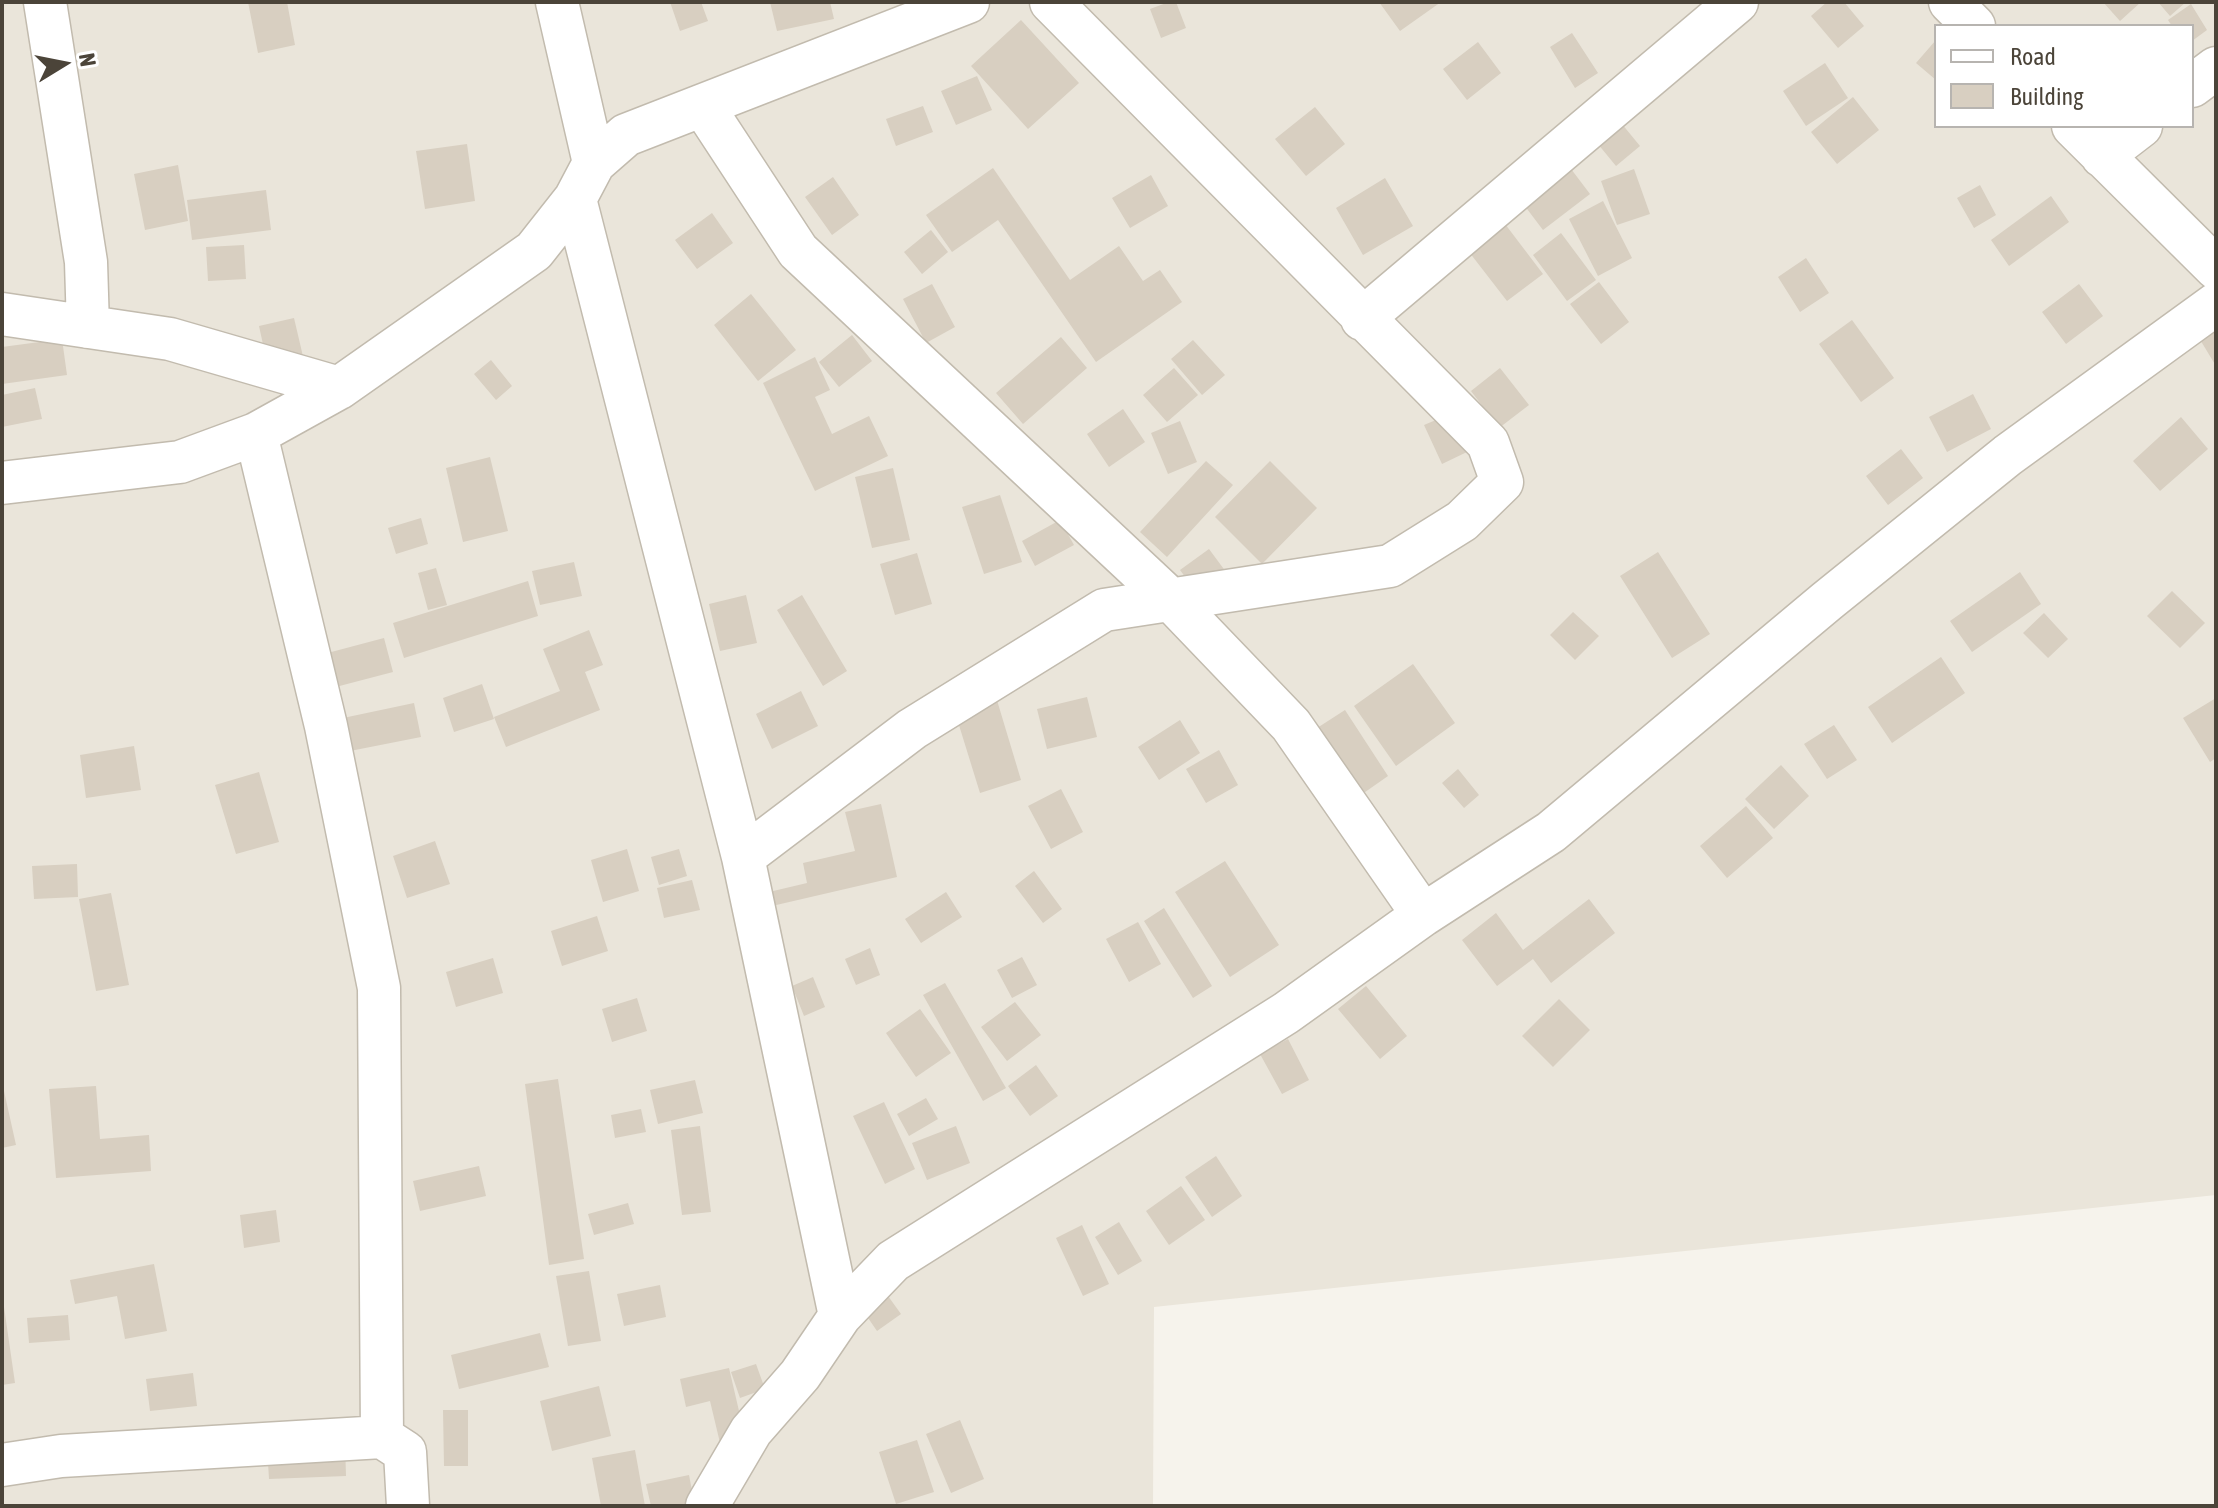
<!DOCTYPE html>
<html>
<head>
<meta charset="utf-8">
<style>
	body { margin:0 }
	#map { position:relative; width:2218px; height:1508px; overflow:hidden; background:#f6f3ec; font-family:"Asap Condensed",sans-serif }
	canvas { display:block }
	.frame { position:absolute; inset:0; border:4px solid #4b4439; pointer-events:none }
	.legend { position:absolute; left:1934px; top:24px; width:260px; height:104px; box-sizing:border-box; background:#fff; border:2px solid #b7b4b0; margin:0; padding:10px 14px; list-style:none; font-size:24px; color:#4b4439 }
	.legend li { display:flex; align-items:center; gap:16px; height:40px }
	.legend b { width:40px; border:2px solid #b7b4b0 }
	.north { position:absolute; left:24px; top:24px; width:80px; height:80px; -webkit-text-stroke:6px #fff; paint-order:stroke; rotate:80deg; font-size:22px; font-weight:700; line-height:32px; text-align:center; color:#4b4439 }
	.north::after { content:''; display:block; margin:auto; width:28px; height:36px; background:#4b4439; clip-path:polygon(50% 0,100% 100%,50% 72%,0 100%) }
</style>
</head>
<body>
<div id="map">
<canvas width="2218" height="1508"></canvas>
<div class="frame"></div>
<ul class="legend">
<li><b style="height:10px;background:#fff"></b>Road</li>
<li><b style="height:22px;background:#d8cfc1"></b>Building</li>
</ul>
<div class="north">N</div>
</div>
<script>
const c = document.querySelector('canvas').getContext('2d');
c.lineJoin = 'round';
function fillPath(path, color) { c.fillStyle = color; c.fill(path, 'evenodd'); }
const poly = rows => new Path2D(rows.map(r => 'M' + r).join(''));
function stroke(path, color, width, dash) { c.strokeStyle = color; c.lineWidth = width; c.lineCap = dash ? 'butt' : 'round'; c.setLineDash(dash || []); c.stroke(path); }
fillPath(poly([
	[2,2,2216,2,2216,1195,1154,1307,1153,1506,2,1506],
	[1936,26,2192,26,2192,126,1936,126]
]), '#eae5da');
fillPath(poly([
	[248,2,287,2,295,45,258,53],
	[670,2,701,2,708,21,680,31],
	[770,2,830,2,834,19,777,31],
	[1169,2,1176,2,1186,28,1161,38,1150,9],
	[1379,2,1441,2,1400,31],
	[1827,2,1844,2,1864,26,1838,48,1811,16],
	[2103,2,2141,2,2120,21],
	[2158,2,2186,2,2170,16],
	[2191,4,2207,30,2192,41,2192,26,2172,26,2168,20],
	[1021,20,1079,83,1028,129,971,66],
	[1572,33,1598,73,1575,88,1550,47],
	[1936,40,1936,80,1916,63],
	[1478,42,1501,73,1467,100,1443,69],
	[1825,63,1848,98,1806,126,1783,91],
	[977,76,992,110,956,125,941,91],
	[1853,97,1879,130,1837,164,1811,132],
	[923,106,933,132,896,146,886,119],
	[1315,107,1345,144,1306,176,1275,139],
	[1617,118,1640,146,1616,166,1593,138],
	[467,144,475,201,425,209,416,151],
	[1565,161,1590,194,1543,230,1518,197],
	[178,165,188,221,145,230,134,174],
	[993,168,1070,280,1119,246,1143,281,1160,270,1182,302,1096,362,998,220,952,252,926,215],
	[1634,169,1650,214,1617,225,1601,181],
	[1151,175,1168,206,1130,228,1112,198],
	[833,177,859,215,832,235,805,197],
	[1385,178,1413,226,1363,255,1336,208],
	[1980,185,1996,215,1974,228,1957,198],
	[266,190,271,230,192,240,187,200],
	[2051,196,2069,222,2009,266,1991,240],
	[1603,201,1632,258,1598,276,1569,219],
	[712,213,733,243,697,269,675,240],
	[1502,220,1543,274,1507,301,1466,248],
	[931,230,948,252,922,274,904,252],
	[1561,233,1596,280,1567,301,1533,255],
	[244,245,246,279,208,281,206,247],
	[1806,258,1829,293,1800,312,1778,277],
	[1599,282,1629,322,1601,344,1570,304],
	[932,284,955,327,926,343,903,299],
	[2079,284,2103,316,2066,344,2042,312],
	[751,294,796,350,758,381,714,325],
	[294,318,309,382,273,390,259,326],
	[1852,320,1894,378,1861,402,1819,344],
	[2216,321,2216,366,2196,333],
	[852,335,872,361,839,387,819,362],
	[1061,337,1087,368,1023,424,996,393],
	[62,339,67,375,2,384,2,347],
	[1193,340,1225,375,1202,395,1171,359],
	[815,357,830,390,815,397,832,434,869,416,888,456,815,491,763,383],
	[491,360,512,386,496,400,474,374],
	[1174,368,1198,395,1167,422,1143,395],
	[1500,368,1529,405,1499,428,1471,391],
	[35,388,42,419,2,427,2,395],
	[1973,394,1991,429,1947,452,1929,417],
	[1123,409,1145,442,1109,467,1087,434],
	[1450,414,1467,452,1442,464,1424,425],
	[2181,417,2208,449,2160,491,2133,461],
	[1180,421,1197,462,1168,474,1151,433],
	[1901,449,1923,478,1888,505,1866,476],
	[490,457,508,531,463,542,446,468],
	[1206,461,1233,485,1167,557,1140,532],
	[1270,461,1317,508,1262,564,1215,517],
	[893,468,910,540,872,548,855,477],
	[1000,495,1022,562,984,574,962,507],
	[421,518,428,544,396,554,388,528],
	[1060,520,1074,545,1035,566,1022,541],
	[1209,549,1226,572,1197,593,1180,570],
	[1658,552,1710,634,1672,658,1620,576],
	[917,553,932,604,895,615,880,564],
	[574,562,582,596,540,605,532,571],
	[436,568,447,605,428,610,418,573],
	[2020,572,2041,604,1972,652,1950,621],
	[528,581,538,616,404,658,393,623],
	[2172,591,2205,623,2180,648,2147,616],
	[746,595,757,643,720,651,709,604],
	[802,595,847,671,823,686,777,610],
	[1573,612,1599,636,1575,660,1550,635],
	[2044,613,2068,639,2048,658,2023,633],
	[589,630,603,665,585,672,600,710,506,747,494,717,560,691,543,649],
	[384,638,393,672,328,689,320,655],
	[1941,657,1965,693,1892,743,1868,707],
	[1413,664,1455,723,1396,766,1354,706],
	[482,684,494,719,454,732,443,698],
	[801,691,818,726,772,749,756,714],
	[996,697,1021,780,980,793,954,709],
	[1087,697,1097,737,1047,749,1037,709],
	[2216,698,2216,758,2210,762,2183,718],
	[414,703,421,737,350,751,343,718],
	[1345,710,1388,776,1358,797,1314,730],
	[1180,720,1200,753,1159,780,1138,747],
	[1834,725,1857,760,1827,779,1804,744],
	[134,746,141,790,86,798,80,755],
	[1219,750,1238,785,1206,803,1186,769],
	[1781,765,1809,796,1774,829,1745,799],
	[1458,769,1479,795,1464,808,1442,783],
	[259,772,279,842,236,854,215,785],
	[1061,789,1083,832,1051,849,1028,806],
	[881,804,897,877,772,906,769,892,807,883,803,863,855,851,845,812],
	[1746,806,1773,838,1727,878,1700,846],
	[435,841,450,884,407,898,393,856],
	[627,849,639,891,603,902,591,860],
	[679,849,687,876,659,885,651,857],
	[1225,861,1279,945,1230,977,1175,892],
	[77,864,78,897,34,899,32,866],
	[1034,871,1062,909,1043,923,1015,886],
	[692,880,700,910,664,918,657,888],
	[946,892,962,917,921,943,905,919],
	[111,893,129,985,96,991,79,899],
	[1589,899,1615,933,1551,983,1533,959,1497,986,1462,940,1496,913,1523,950],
	[1164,908,1212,986,1193,998,1144,921],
	[597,916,608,951,562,966,551,931],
	[1138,922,1161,964,1129,982,1106,939],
	[870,948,880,975,856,985,845,959],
	[1022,957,1037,985,1012,998,997,970],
	[493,958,503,993,456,1007,446,972],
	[813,977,825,1007,804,1016,792,986],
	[945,983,1006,1088,983,1101,923,995],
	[1366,986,1407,1036,1380,1059,1338,1009],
	[637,998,647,1031,612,1042,602,1009],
	[1559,999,1590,1030,1553,1067,1522,1036],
	[1015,1002,1041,1035,1007,1061,981,1027],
	[920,1009,951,1053,916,1077,886,1033],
	[1288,1039,1309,1080,1282,1094,1260,1054],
	[1036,1065,1058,1096,1030,1116,1008,1086],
	[558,1079,584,1259,549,1265,525,1084],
	[695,1080,703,1113,658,1124,650,1090],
	[2,1082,16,1145,2,1148],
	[96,1086,100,1139,149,1135,151,1171,56,1178,49,1089],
	[926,1098,938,1119,909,1136,897,1114],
	[884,1102,915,1169,885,1184,853,1116],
	[641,1109,646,1132,615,1138,611,1115],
	[700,1126,711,1212,682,1215,671,1130],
	[956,1126,970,1163,927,1180,912,1143],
	[1216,1156,1242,1196,1212,1217,1185,1177],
	[479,1166,486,1196,420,1211,413,1181],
	[1181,1186,1205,1220,1169,1245,1146,1211],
	[628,1203,634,1224,594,1235,588,1214],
	[276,1210,280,1242,244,1248,240,1215],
	[1119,1222,1142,1261,1118,1275,1095,1237],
	[1082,1225,1109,1284,1083,1296,1056,1238],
	[154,1264,167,1331,125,1339,117,1296,75,1304,70,1280],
	[589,1271,601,1341,568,1346,556,1276],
	[660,1285,666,1317,624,1326,617,1294],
	[2,1293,15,1383,2,1385],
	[888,1296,901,1314,877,1331,864,1312],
	[68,1315,70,1340,29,1343,27,1318],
	[540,1333,549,1367,459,1389,451,1355],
	[756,1364,765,1389,740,1398,731,1372],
	[729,1368,746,1441,721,1447,710,1401,686,1407,680,1379],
	[193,1373,197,1406,150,1411,146,1379],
	[599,1386,611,1436,552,1451,540,1401],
	[443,1410,468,1410,468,1466,444,1466],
	[960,1420,984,1479,951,1493,926,1434],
	[917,1440,934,1492,896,1504,879,1452],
	[345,1443,346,1476,269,1479,267,1446],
	[635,1450,645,1506,601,1506,592,1458],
	[689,1475,695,1506,651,1506,646,1484]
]), '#d8cfc1');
const street = poly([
	[45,2,86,262,88,327],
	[557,2,594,163],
	[1950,2,1974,26],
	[2192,86,2216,68],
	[703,106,798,251,1172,601,1291,725,1423,915],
	[2073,126,2216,268],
	[2102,156,2141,126],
	[575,199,743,857,840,1316],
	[2,314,170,339,339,388],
	[1362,319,1737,2],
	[256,434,326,726,379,988,382,1437],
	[2,483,180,462,256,434,339,388,534,251,575,199,594,163,626,135,968,2],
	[743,857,912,729,1104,610,1390,566,1462,521,1502,482,1488,443,1051,2],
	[2,1465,61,1456,382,1437,405,1452,408,1506],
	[707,1506,751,1431,800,1375,840,1316,893,1261,1286,1013,1423,915,1551,832,1827,601,2008,455,2216,304]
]);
stroke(street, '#c2bbae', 45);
stroke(street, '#fff', 42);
</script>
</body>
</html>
